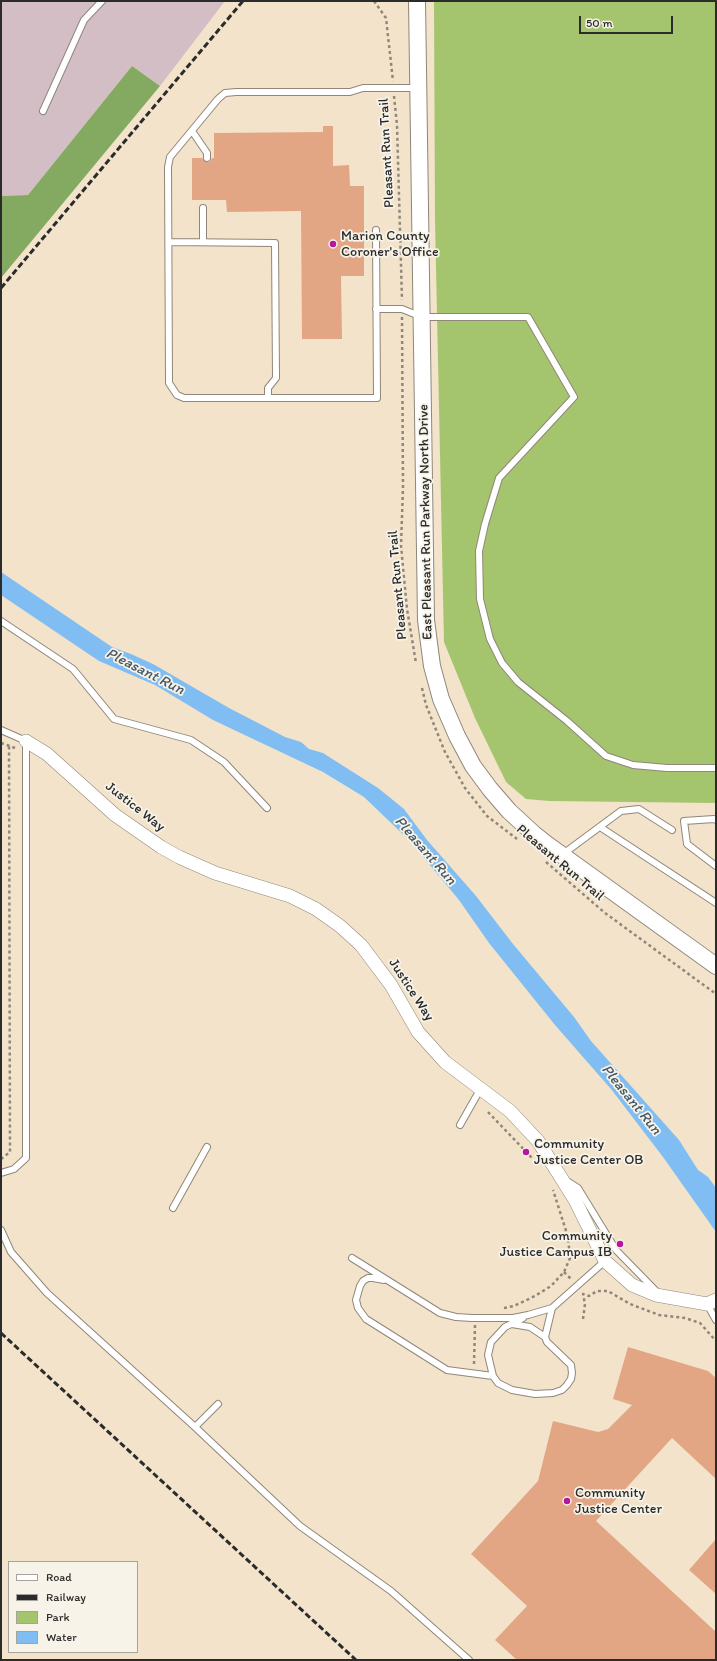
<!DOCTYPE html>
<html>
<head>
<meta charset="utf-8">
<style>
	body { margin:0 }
	#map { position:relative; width:717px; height:1661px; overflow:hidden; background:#f3e3ca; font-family:Itim,sans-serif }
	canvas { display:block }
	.frame { position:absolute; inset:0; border:2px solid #2b2b2b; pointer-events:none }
	.legend { position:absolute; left:8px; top:1561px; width:130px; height:92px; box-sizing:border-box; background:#f7f3e8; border:1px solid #a5a39c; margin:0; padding:5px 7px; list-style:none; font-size:12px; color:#2b2b2b }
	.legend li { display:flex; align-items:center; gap:8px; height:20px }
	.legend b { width:20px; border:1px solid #a5a39c }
	.scale { position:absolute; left:579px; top:16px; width:94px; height:18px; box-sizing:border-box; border:2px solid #2b2b2b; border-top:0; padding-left:5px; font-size:12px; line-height:14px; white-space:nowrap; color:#2b2b2b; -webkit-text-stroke:3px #f7f3e8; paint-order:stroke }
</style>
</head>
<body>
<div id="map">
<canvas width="717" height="1661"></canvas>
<div class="frame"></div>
<ul class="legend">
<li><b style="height:5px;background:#fff"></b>Road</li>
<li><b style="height:5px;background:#2b2b2b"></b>Railway</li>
<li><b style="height:11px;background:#a4c56d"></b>Park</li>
<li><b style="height:11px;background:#80bdf3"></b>Water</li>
</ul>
<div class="scale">50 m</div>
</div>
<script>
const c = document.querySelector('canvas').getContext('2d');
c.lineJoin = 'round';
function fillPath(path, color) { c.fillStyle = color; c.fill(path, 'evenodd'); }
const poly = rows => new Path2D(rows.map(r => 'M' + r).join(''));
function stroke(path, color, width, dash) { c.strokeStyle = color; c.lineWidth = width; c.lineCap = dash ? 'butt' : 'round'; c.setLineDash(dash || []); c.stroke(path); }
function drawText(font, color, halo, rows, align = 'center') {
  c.font = font + ' Itim,sans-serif'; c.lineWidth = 3.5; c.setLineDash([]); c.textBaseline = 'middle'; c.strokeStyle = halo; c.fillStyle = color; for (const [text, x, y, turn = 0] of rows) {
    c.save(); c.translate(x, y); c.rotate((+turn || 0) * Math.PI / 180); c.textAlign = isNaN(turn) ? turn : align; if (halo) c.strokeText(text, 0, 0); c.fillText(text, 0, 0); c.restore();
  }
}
fillPath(poly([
	[1,1,225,1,160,86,132,66,28,195,1,196]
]), '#d2bec4');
fillPath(poly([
	[434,1,716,1,716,803,549,801,526,799,506,782,475,718,444,642,435,220]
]), '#a4c56d');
fillPath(poly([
	[132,66,160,86,1,278,1,196,28,195]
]), '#83aa60');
fillPath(poly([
	[1,572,112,647,131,654,153,664,229,708,285,737,301,742,309,749,323,753,378,788,404,809,427,840,476,896,513,944,574,1017,591,1041,679,1140,698,1170,708,1177,716,1188,716,1232,663,1157,611,1089,555,1025,489,943,459,900,410,841,364,797,323,772,213,720,155,685,99,661,1,595]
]), '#80bdf3');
fillPath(poly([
	[323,126,333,126,333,166,349,165,350,186,364,186,364,276,341,276,342,339,302,339,301,211,227,212,226,200,192,200,192,158,202,158,207,162,210,162,212,158,214,158,214,133,323,132],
	[628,1347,708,1371,716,1378,716,1479,672,1438,596,1521,716,1632,716,1660,517,1660,495,1640,527,1606,471,1554,538,1481,553,1421,598,1432,608,1429,632,1405,613,1399],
	[716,1539,716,1594,689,1570]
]), '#e2a684');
const service = poly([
	[43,111,84,20,102,1],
	[192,131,207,153,207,158],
	[203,208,203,242],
	[376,230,377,398,184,398,177,395,169,383,168,167,170,157,218,99,225,93,236,92,350,92,363,88,417,88],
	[169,242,275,243,276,378,268,388,268,398],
	[376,309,402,309,422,317,528,317,574,397,499,478,485,524,479,551,480,599,490,639,502,663,518,682,567,721,606,756,633,765,667,768,716,768],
	[1,621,73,669,114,719,191,740,224,762,267,808],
	[1,730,26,741,26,1158,14,1169,1,1173],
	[716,820,714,819,684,821,687,844,716,866],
	[600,827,716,903],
	[563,854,621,811,639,809,672,830],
	[460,1125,481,1088],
	[567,1181,578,1188,616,1250,657,1292],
	[173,1208,207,1147],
	[1,1230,11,1252,47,1293,195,1427,218,1404],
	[352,1258,440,1313,456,1317,472,1318,513,1318,528,1315,552,1308,605,1261],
	[384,1280,373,1278,368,1278,363,1281,360,1286,356,1300,358,1308,366,1319,447,1370,493,1376],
	[707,1304,716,1320],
	[523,1318,505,1327,491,1342,488,1355,493,1376,498,1383,512,1390,535,1394,553,1393,562,1390,567,1385,571,1379,572,1373,571,1365,547,1342,545,1337,552,1308],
	[512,1324,530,1327,545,1337],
	[195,1427,300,1526,391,1591,469,1660]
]);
const minor = poly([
	[26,741,47,754,115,815,161,847,179,857,215,873,290,896,316,909,340,926,361,945,391,985,418,1032,445,1062,510,1111,538,1141,575,1200,605,1261,632,1285,656,1295,707,1304,716,1300]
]);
const tertiary = poly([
	[417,1,426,620,432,666,441,699,457,736,473,766,490,789,509,811,534,834,548,845,716,966]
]);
stroke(service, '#8f877a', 8);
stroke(minor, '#8f877a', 14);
stroke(tertiary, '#8f877a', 18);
stroke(poly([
	[374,1,386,18,393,81],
	[394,96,397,125,402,300],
	[402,317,403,487,401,546,407,609,416,663],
	[422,688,426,705,445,752,465,788,487,816,517,839],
	[1,743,15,748],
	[546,862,605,913,716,994],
	[488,1112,533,1159],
	[1,1159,10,1152,9,746],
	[564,1272,572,1280],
	[504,1308,514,1306,535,1296,551,1286,564,1272,570,1258,568,1237,553,1190],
	[583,1319,585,1304,583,1294,589,1296,597,1291,608,1291,630,1304,659,1315,685,1318,700,1323,716,1341],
	[474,1364,475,1325]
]), '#8f877a', 2.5, [3, 3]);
stroke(service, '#fff', 6);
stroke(minor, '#fff', 13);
stroke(tertiary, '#fff', 16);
stroke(poly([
	[1,288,243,1],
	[1,1333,356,1660]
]), '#2b2b2b', 3, [6, 3]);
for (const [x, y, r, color] of [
	[333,244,4,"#b5179e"],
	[526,1152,4,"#b5179e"],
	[620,1244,4,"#b5179e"],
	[567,1501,4,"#b5179e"]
]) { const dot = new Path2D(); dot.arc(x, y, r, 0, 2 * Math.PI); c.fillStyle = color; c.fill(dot); stroke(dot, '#f7f3e8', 1.5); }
drawText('14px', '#2b2b2b', '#f7f3e8', [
	["Pleasant Run Trail",387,153,-93],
	["East Pleasant Run Parkway North Drive",426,522,-91],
	["Pleasant Run Trail",398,585,-95],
	["Justice Way",135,807,38],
	["Pleasant Run Trail",560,863,40],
	["Justice Way",411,990,57]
]);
drawText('14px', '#2b2b2b', '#f7f3e8', [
	["Marion County",341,236],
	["Coroner's Office",341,252],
	["Community",534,1144],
	["Justice Center OB",534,1160],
	["Community",612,1236,"right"],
	["Justice Campus IB",612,1252,"right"],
	["Community",575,1493],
	["Justice Center",575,1509]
], 'left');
drawText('italic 15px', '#445767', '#f7f3e8', [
	["Pleasant Run",145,672,27],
	["Pleasant Run",425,851,49],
	["Pleasant Run",631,1100,51]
]);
</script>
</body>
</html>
